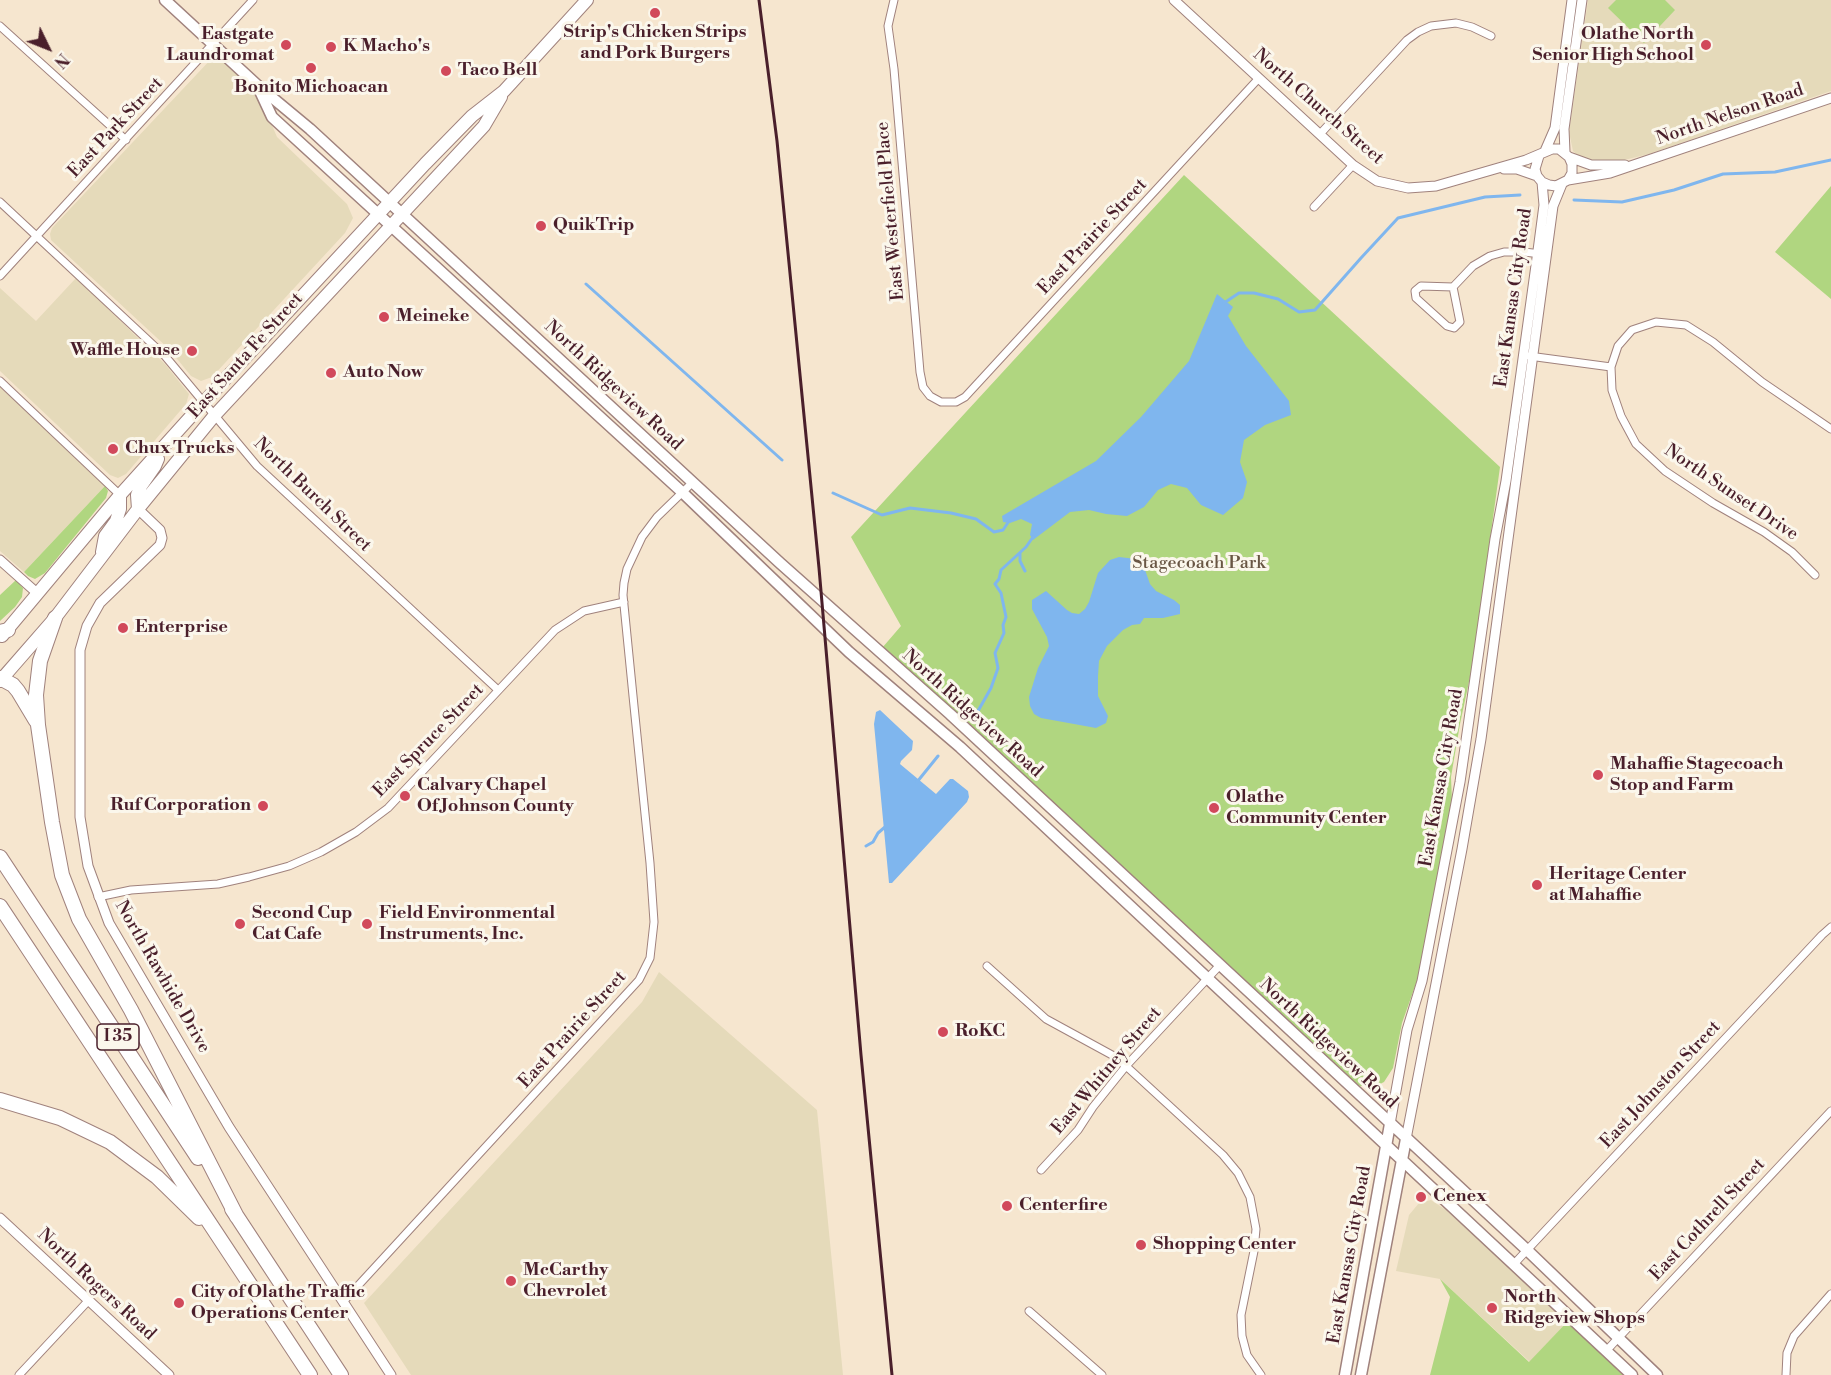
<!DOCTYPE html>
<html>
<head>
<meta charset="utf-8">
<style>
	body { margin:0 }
	#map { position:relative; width:1831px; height:1375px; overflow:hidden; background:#f6e6cf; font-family:"Libre Bodoni",serif }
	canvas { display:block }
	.north { position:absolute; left:18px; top:18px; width:60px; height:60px; -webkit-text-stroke:4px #fbf7ec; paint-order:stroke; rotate:133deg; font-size:16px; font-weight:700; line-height:24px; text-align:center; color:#4a1f2b }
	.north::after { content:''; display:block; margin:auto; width:21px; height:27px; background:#4a1f2b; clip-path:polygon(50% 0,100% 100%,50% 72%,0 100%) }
</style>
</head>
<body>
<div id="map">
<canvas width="1831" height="1375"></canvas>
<div class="north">N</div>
</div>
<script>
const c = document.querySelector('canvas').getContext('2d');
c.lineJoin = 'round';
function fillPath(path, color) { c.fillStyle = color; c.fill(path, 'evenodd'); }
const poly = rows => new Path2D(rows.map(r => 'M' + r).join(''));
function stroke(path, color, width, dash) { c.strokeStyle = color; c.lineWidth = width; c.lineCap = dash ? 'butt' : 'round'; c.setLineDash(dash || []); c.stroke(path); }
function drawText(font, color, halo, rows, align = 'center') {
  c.font = font + ' "Libre Bodoni",serif'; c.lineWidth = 6; c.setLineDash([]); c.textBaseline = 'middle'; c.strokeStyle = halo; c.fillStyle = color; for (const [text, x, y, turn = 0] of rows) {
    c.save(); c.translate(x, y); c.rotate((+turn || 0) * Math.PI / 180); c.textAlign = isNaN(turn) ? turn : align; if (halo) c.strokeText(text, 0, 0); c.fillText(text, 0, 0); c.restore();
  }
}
fillPath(poly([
	[1588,0,1831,0,1831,91,1649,154,1616,162,1588,162,1578,156,1573,151,1569,132],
	[213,57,223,59,250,84,263,104,277,137,347,204,353,218,345,233,212,377,201,381,191,376,169,349,51,240,50,234,52,228],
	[76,278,165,364,189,394,186,404,126,474,118,478,110,475,0,371,0,288,36,321],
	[0,387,105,486,24,572,0,551],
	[659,972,817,1110,843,1375,411,1375,364,1303,642,1002],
	[1431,1200,1446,1210,1567,1322,1530,1362,1440,1279,1396,1271,1409,1215,1419,1203]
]), '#e5daba');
fillPath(poly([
	[1616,0,1665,0,1675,10,1644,43,1608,8],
	[1184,175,1500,467,1473,663,1460,724,1451,777,1452,801,1419,975,1402,1023,1393,1068,1384,1082,1376,1086,1360,1086,1353,1082,882,648,901,626,851,537],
	[1831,186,1831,299,1775,252],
	[105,486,108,491,106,498,45,573,35,579,28,576,24,572],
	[16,580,23,588,22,597,15,607,0,621,0,595],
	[1440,1279,1529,1362,1568,1321,1624,1375,1430,1375,1450,1297]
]), '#b0d680');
fillPath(poly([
	[1217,294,1233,307,1228,316,1246,346,1289,401,1291,415,1265,425,1244,440,1240,462,1247,482,1243,498,1223,515,1201,505,1187,488,1171,484,1158,490,1144,507,1127,516,1106,514,1089,510,1070,512,1033,540,1030,535,1032,524,1021,519,1010,523,1003,522,1002,516,1096,461,1141,417,1189,361],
	[1119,557,1136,559,1144,567,1150,584,1156,591,1174,600,1180,605,1180,614,1163,618,1144,618,1140,624,1132,625,1123,630,1107,646,1099,661,1098,676,1098,696,1108,716,1106,723,1096,728,1041,718,1034,714,1030,706,1029,697,1038,668,1049,646,1047,637,1032,609,1032,600,1046,591,1067,610,1072,613,1079,614,1085,609,1089,602,1098,573,1110,560],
	[880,710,913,741,912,750,901,761,900,764,936,794,950,779,953,779,968,791,969,797,967,802,892,883,889,883,874,724,876,712]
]), '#7fb6ee');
stroke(poly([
	[1574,200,1622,202,1674,190,1723,174,1775,172,1831,160],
	[586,284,782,460],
	[1224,303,1239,293,1254,293,1278,299,1299,312,1315,310,1361,258,1398,218,1485,197,1520,195],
	[833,493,882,515,910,508,951,513,976,519,994,532,1003,530,1009,521],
	[1020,553,1020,561,1025,571],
	[978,711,991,688,998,668,995,653,1004,633,1003,625,1006,617,1001,593,995,584,999,579,1001,570,1026,547,1033,537],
	[917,782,938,756],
	[866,846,873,842,878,833,885,827]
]), '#7fb6ee', 3);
const minor = poly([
	[894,0,888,26,894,69,920,372,923,387,930,396,941,402,956,402,965,397,1259,78],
	[0,26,126,140],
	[1320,134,1407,40,1418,32,1431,26,1456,23,1472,27,1491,36],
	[0,202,165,356,257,466,498,690],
	[1314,207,1353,165],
	[0,276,253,0],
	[1453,287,1460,322,1454,328,1447,326,1416,298,1415,291,1421,286,1453,287,1473,266,1490,256,1504,252,1524,252,1541,254],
	[1529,356,1611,367],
	[0,381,120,495],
	[1815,575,1792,552,1764,532,1713,503,1665,471,1636,444,1621,416,1612,390,1611,367,1618,346,1632,330,1656,322,1686,325,1713,342,1762,382,1831,429],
	[98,897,131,890,218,884,249,877,289,866,321,852,356,832,388,808,555,630,584,611,624,602],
	[987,966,1046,1019,1112,1055,1126,1066,1223,1155,1238,1173,1250,1197,1256,1229,1254,1251,1241,1315,1242,1336,1247,1355,1261,1375],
	[1041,1170,1078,1130,1093,1107,1126,1066,1220,965],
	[1514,1264,1822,935,1831,927],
	[343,1302,639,980,650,958,654,922,650,863,634,706,623,595,624,583,627,569,642,537,657,517,692,483],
	[1029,1311,1102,1375],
	[1607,1350,1831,1111],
	[19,1375,89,1300],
	[1786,1375,1787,1353,1794,1336,1831,1294]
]);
const tertiary = poly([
	[1174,0,1353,165,1377,181,1408,188,1436,186,1526,160,1552,149,1559,149,1569,157,1572,164,1572,173,1568,180,1556,186,1549,185,1542,182,1537,176,1535,169,1539,156],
	[1545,151,1555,128,1572,0],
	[1565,152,1564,129,1582,0],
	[1569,157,1591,165,1625,165],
	[1504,169,1517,169,1537,176],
	[1568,180,1610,173,1831,98],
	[138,509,160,530,162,538,160,545,100,603,87,626,80,650,80,817,88,866,109,923,229,1127,391,1375],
	[0,560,37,593],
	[1390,1124,1407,1030,1422,981,1460,782,1495,539,1506,481,1537,258,1544,205,1542,182],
	[1406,1139,1462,849,1481,739,1553,206,1562,184],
	[0,1218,169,1375]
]);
const secondary = poly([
	[165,0,257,85,310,129,780,563,950,714,1527,1250,1657,1375],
	[259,89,272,117,682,492,849,652,960,747,1632,1375],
	[1345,1375,1390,1124],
	[1361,1375,1406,1139]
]);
const primary = poly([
	[138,509,137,495,141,486,155,466,158,459],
	[102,552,105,536,116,521,120,509,120,495],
	[2,636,120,495,203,403,425,164,472,116,504,91,587,0],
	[0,681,55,618,138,509,214,416,484,126,501,97]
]);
const motorway = poly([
	[55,618,40,661,36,695,38,725,52,822,62,875,79,919,131,1010,237,1217],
	[0,632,8,630],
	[0,678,13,685,18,691,36,721],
	[0,857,198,1158],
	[0,906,310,1375],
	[0,1100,60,1118,110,1142,157,1177,199,1218],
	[232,1209,341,1375]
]);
stroke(minor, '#a0827d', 9);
stroke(tertiary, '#a0827d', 11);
stroke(secondary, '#a0827d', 13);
stroke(primary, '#a0827d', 14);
stroke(motorway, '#a0827d', 16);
stroke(minor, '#fff', 7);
stroke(tertiary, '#fff', 9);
stroke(secondary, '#fff', 10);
stroke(primary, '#fff', 12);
stroke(motorway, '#fff', 14);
stroke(poly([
	[759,0,777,141,819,568,861,1055,892,1375]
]), '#4a1f2b', 3);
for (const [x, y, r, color] of [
	[655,13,6,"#d1495b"],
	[286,45,6,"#d1495b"],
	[1706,45,6,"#d1495b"],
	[331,47,6,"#d1495b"],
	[311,68,6,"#d1495b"],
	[446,71,6,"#d1495b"],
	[541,226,6,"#d1495b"],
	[384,317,6,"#d1495b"],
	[192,351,6,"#d1495b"],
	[331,373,6,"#d1495b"],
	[113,449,6,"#d1495b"],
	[123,628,6,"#d1495b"],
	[1598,775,6,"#d1495b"],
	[405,796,6,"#d1495b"],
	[263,806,6,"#d1495b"],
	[1214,808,6,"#d1495b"],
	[1537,885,6,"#d1495b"],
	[240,924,6,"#d1495b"],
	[367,924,6,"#d1495b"],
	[943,1032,6,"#d1495b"],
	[1421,1197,6,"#d1495b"],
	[1007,1206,6,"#d1495b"],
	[1141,1245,6,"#d1495b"],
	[511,1281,6,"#d1495b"],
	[179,1303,6,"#d1495b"],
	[1492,1308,6,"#d1495b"]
]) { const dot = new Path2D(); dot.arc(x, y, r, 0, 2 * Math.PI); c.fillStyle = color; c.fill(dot); stroke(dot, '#fbf7ec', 2); }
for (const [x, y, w] of [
	[118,1037,42]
]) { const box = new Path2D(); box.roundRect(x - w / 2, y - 13, w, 26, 4.5); c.fillStyle = '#fbf7ec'; c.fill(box); stroke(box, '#4a1f2b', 1.5); }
drawText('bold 16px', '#4a1f2b', null, [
	["I 35",118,1037]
]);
drawText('bold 18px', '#4a1f2b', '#fbf7ec', [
	["Strip's Chicken Strips",655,33,"center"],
	["and Pork Burgers",655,54,"center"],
	["Eastgate",274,35,"right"],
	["Laundromat",274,56,"right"],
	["Olathe North",1694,35,"right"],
	["Senior High School",1694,56,"right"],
	["K Macho's",343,47],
	["Taco Bell",458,71],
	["Bonito Michoacan",311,88,"center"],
	["QuikTrip",553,226],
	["Meineke",396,317],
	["Waffle House",180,351,"right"],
	["Auto Now",343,373],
	["Chux Trucks",125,449],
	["Enterprise",135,628],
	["Mahaffie Stagecoach",1610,765],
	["Stop and Farm",1610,786],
	["Calvary Chapel",417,786],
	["Of Johnson County",417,807],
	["Olathe",1226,798],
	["Community Center",1226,819],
	["Ruf Corporation",251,806,"right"],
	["Heritage Center",1549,875],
	["at Mahaffie",1549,896],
	["Second Cup",252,914],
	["Cat Cafe",252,935],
	["Field Environmental",379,914],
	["Instruments, Inc.",379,935],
	["RoKC",955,1032],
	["Cenex",1433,1197],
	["Centerfire",1019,1206],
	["Shopping Center",1153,1245],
	["McCarthy",523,1271],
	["Chevrolet",523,1292],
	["City of Olathe Traffic",191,1293],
	["Operations Center",191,1314],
	["North",1504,1298],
	["Ridgeview Shops",1504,1319]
], 'left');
drawText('18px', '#4a1f2b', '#fbf7ec', [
	["North Church Street",1318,107,41],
	["North Nelson Road",1730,115,-19],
	["East Park Street",116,128,-47],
	["East Westerfield Place",891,211,-95],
	["East Prairie Street",1093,237,-47],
	["East Kansas City Road",1514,298,-82],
	["East Santa Fe Street",246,356,-48],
	["North Ridgeview Road",613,386,43],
	["North Sunset Drive",1731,493,34],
	["North Burch Street",312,495,44],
	["North Ridgeview Road",972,714,42],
	["East Spruce Street",429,741,-46],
	["East Kansas City Road",1442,778,-80],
	["North Rawhide Drive",162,977,60],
	["East Prairie Street",573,1030,-48],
	["North Ridgeview Road",1328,1044,43],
	["East Whitney Street",1107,1071,-50],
	["East Johnston Street",1661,1085,-47],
	["East Cothrell Street",1708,1220,-47],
	["East Kansas City Road",1350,1255,-80],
	["North Rogers Road",96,1285,43]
]);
drawText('18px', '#695644', '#fbf7ec', [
	["Stagecoach Park",1199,564]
]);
</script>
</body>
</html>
